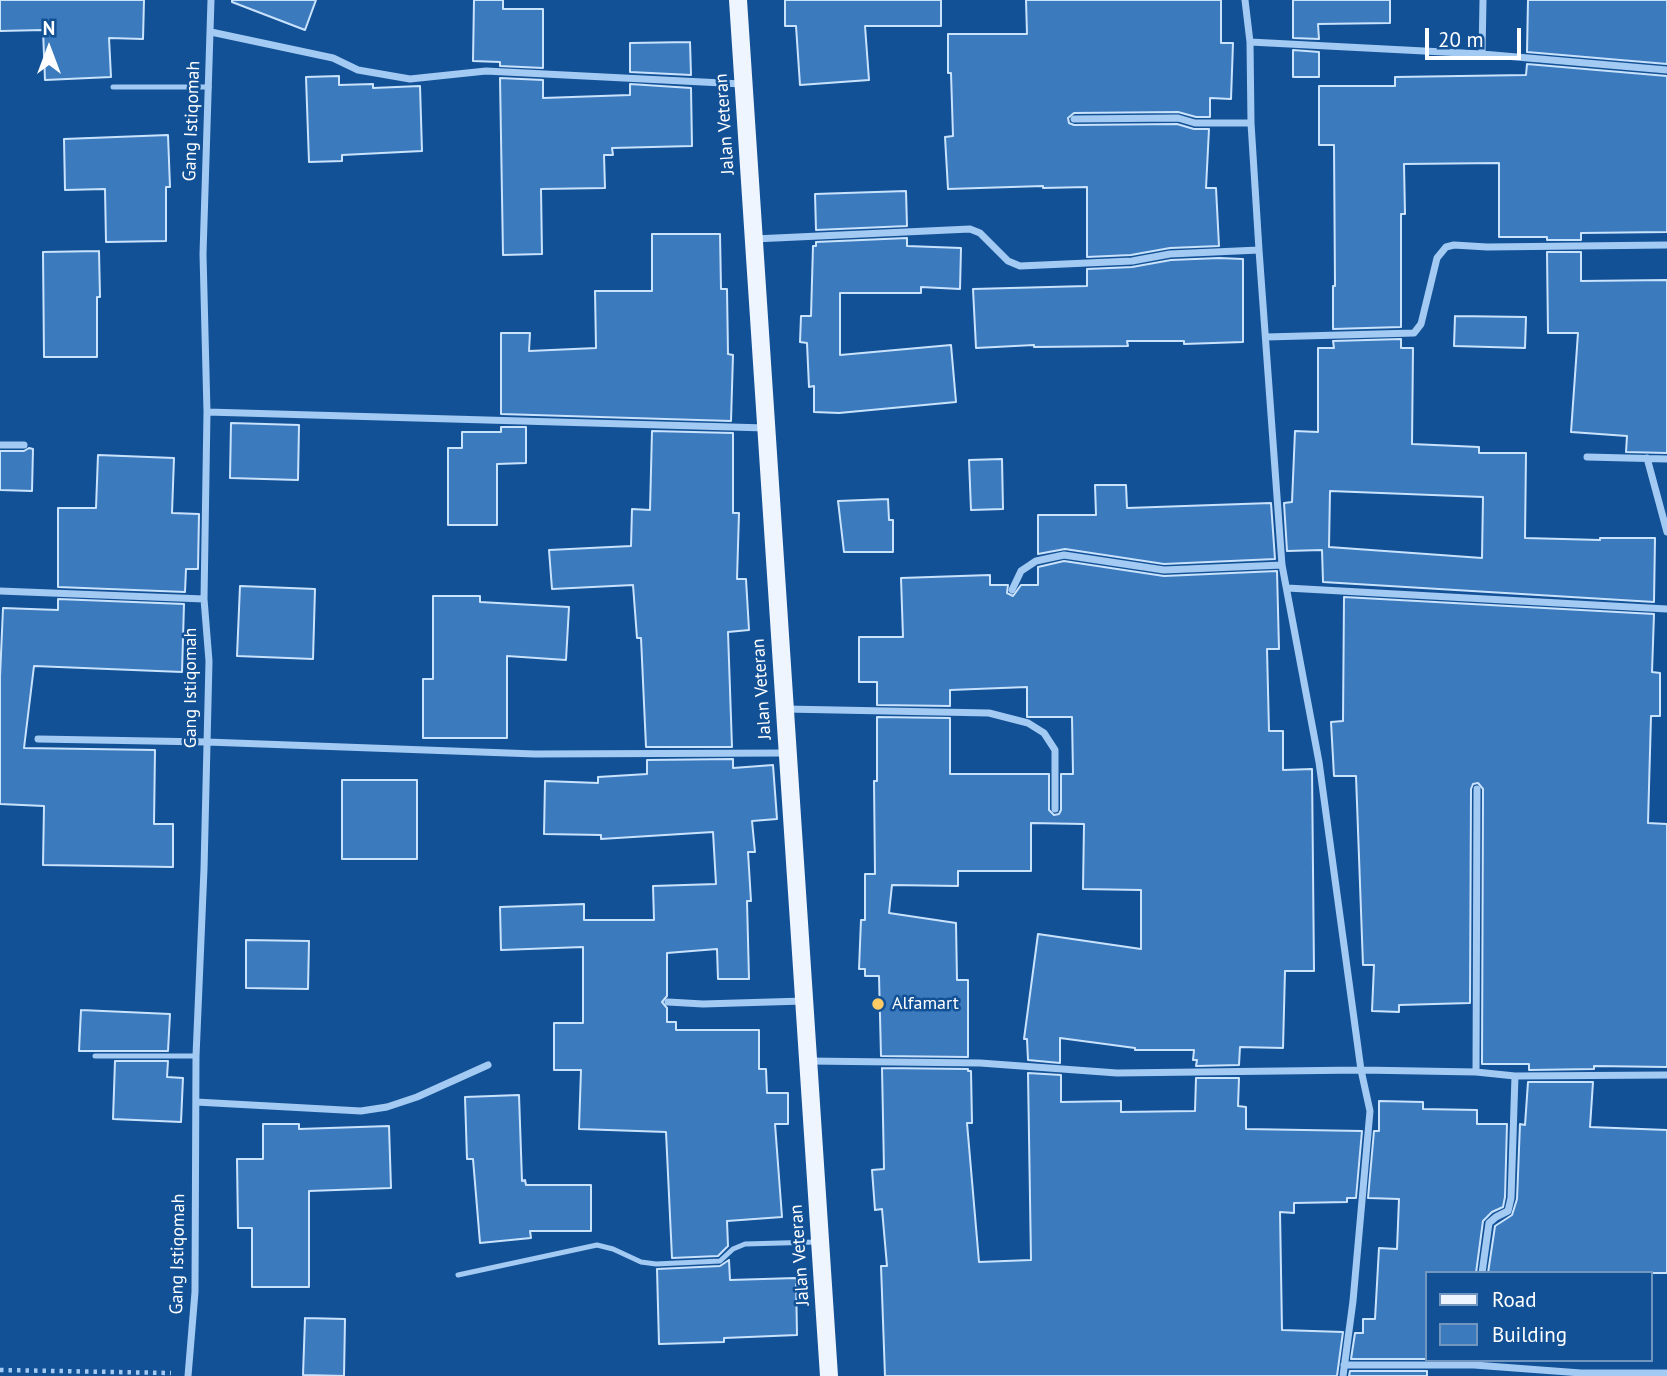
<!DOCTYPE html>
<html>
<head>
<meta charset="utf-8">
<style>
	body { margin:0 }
	#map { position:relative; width:1667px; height:1376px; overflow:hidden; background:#135196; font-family:"PT Sans",sans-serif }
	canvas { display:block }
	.legend { position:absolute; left:1425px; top:1271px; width:228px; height:91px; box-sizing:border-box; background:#135196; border:2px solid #7197c0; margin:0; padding:9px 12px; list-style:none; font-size:21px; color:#fff }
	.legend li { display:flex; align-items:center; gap:14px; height:35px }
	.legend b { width:35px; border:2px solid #7197c0 }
	.north { position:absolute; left:14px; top:14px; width:70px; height:70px; -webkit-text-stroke:5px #135196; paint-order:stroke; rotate:0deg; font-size:19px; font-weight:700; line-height:28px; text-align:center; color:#fff }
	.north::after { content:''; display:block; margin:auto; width:24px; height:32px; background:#fff; clip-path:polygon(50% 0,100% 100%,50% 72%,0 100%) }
	.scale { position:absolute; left:1425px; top:28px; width:96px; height:32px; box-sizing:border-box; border:4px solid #fff; border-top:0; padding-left:9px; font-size:21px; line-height:24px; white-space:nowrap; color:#fff; -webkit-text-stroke:5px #135196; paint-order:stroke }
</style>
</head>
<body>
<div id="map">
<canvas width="1667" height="1376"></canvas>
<ul class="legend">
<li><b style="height:9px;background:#eef5ff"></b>Road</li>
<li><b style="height:19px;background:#3c7abe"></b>Building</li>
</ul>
<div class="north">N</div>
<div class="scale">20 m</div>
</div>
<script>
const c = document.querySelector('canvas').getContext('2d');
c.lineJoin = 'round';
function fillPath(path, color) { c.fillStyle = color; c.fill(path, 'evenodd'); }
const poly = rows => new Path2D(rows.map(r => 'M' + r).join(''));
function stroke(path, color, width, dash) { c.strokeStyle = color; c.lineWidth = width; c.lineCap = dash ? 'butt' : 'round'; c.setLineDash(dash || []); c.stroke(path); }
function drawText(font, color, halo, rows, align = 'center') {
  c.font = font + ' "PT Sans",sans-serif'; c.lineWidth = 5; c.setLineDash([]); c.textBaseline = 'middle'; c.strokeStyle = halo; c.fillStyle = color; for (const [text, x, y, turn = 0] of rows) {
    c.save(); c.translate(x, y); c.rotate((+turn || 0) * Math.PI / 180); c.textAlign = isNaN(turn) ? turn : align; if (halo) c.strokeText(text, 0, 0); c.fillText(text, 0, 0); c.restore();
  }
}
const building = poly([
	[0,0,144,0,143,39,109,38,111,77,45,80,43,30,0,31,0,0],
	[232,0,316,0,305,30,232,2,232,0],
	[474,0,503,0,503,9,543,9,543,68,500,66,500,62,473,61,474,0],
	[785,0,941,0,941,26,865,26,869,80,800,85,796,26,785,26,785,0],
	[1026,0,1221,0,1221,43,1233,43,1231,99,1210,98,1210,117,1196,117,1178,112,1074,113,1068,118,1069,123,1074,125,1177,124,1194,129,1209,129,1206,188,1216,188,1219,246,1170,248,1131,255,1087,257,1087,187,1043,188,1043,186,948,189,945,137,953,136,951,73,948,73,948,34,1027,34,1026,0],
	[1293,0,1390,0,1390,23,1318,24,1319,39,1293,38,1293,0],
	[1528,0,1667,0,1667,64,1527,52,1528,0],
	[690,42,691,75,630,72,630,43,690,42],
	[1293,50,1319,52,1319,77,1293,77,1293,50],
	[1527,64,1667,76,1667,232,1581,233,1581,240,1547,240,1547,237,1499,237,1499,163,1404,164,1405,214,1401,214,1401,327,1333,329,1333,286,1335,286,1334,145,1319,145,1319,86,1395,86,1395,77,1526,75,1527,64],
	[339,76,339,85,373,84,373,88,420,86,422,151,342,155,342,161,309,162,306,77,339,76],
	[500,78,543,80,543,98,630,95,630,84,691,88,692,146,612,148,613,155,604,155,605,188,541,189,542,254,503,255,500,78],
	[168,135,170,187,166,187,166,241,106,242,105,189,65,190,64,139,168,135],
	[906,191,907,226,816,230,815,194,906,191],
	[652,234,720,234,721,289,727,289,728,354,733,355,731,421,501,414,501,333,530,333,529,351,596,348,595,291,652,291,652,234],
	[907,238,907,246,961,248,960,289,921,287,921,293,840,293,840,355,951,345,956,402,839,413,814,412,814,386,809,387,807,343,800,342,801,316,811,316,813,246,816,246,816,242,907,238],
	[99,251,100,297,97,297,97,357,44,357,43,252,99,251],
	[1547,252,1581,252,1581,281,1667,280,1667,453,1626,452,1627,436,1571,432,1578,333,1548,333,1547,252],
	[1219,258,1243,259,1243,342,1184,344,1184,341,1127,341,1128,346,1034,347,1034,345,976,348,973,289,1087,286,1087,269,1132,267,1171,260,1219,258],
	[1455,316,1526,317,1525,348,1454,346,1455,316],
	[1401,339,1401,348,1413,348,1412,444,1479,447,1479,453,1526,453,1525,538,1600,540,1600,538,1655,538,1654,602,1323,582,1322,550,1287,551,1284,503,1292,502,1295,431,1318,432,1318,348,1334,348,1333,341,1401,339],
	[1330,491,1483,497,1482,558,1329,547,1330,491],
	[231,423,299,425,298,480,230,478,231,423],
	[501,427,526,427,526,463,497,464,497,525,448,525,448,448,462,448,462,432,501,432,501,427],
	[652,431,733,433,733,513,739,513,737,579,746,579,749,630,728,632,732,747,646,747,641,638,637,638,633,585,552,589,549,550,631,546,632,509,650,510,652,431],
	[29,448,33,449,32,491,0,490,0,451,24,451,29,448],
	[98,455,174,458,172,513,199,514,198,569,186,569,185,592,58,587,58,508,96,508,98,455],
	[1002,459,1003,509,971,510,969,460,1002,459],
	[1095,485,1126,485,1127,508,1271,503,1275,559,1164,564,1065,549,1038,554,1038,515,1096,515,1095,485],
	[888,499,889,520,893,520,893,552,844,552,838,501,888,499],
	[1064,561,1164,576,1277,571,1279,649,1267,649,1269,731,1283,731,1283,770,1312,769,1314,971,1285,971,1283,1048,1240,1047,1239,1065,1196,1066,1197,1060,1193,1060,1194,1050,1135,1050,1135,1048,1060,1038,1060,1063,1028,1060,1027,1039,1024,1039,1038,934,1141,949,1141,890,1083,889,1084,824,1031,823,1031,871,958,871,958,886,892,885,889,913,956,923,957,980,968,980,968,1057,881,1056,879,976,865,976,865,969,859,969,861,920,865,920,865,874,875,874,874,781,877,781,877,717,950,718,950,774,1049,774,1049,810,1054,815,1059,814,1061,810,1061,774,1073,774,1072,717,1027,717,1027,687,950,690,950,706,877,705,877,682,859,682,859,637,903,637,901,578,990,575,990,585,1008,585,1007,593,1013,596,1021,585,1038,585,1038,567,1064,561],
	[240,586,315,589,313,659,237,656,240,586],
	[433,596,480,596,480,602,569,607,566,660,507,656,507,738,423,738,423,679,433,679,433,596],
	[1344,597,1654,614,1652,672,1660,673,1660,716,1651,716,1648,823,1667,824,1667,1067,1594,1066,1594,1069,1529,1070,1529,1064,1482,1064,1483,789,1478,783,1473,784,1471,789,1470,1003,1399,1005,1399,1012,1372,1011,1374,965,1363,965,1356,776,1334,776,1331,722,1343,721,1344,597],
	[58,599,184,604,182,672,34,666,24,748,155,750,154,824,173,824,173,867,43,865,44,806,0,804,0,677,3,608,58,610,58,599],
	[733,759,733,768,773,765,777,819,752,821,755,852,748,852,751,901,747,901,749,979,718,979,717,949,667,953,667,996,662,1002,667,1008,667,1022,676,1022,676,1030,759,1030,759,1069,766,1069,767,1093,788,1093,788,1124,775,1124,782,1217,727,1221,728,1246,718,1256,672,1258,666,1132,579,1129,581,1070,554,1070,554,1023,583,1023,583,947,501,950,500,907,584,904,584,920,654,920,653,886,716,884,713,832,601,839,601,835,544,834,545,781,598,783,598,777,647,774,647,760,733,759],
	[342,780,417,780,417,859,342,859,342,780],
	[246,940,309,941,308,989,246,988,246,940],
	[81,1010,170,1014,168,1051,79,1051,81,1010],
	[115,1061,168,1061,167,1077,183,1078,181,1122,113,1119,115,1061],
	[882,1068,968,1069,968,1071,971,1071,972,1123,967,1123,979,1262,1031,1260,1028,1073,1061,1075,1061,1102,1121,1101,1121,1112,1195,1111,1196,1078,1239,1078,1238,1106,1246,1107,1246,1129,1362,1131,1356,1198,1347,1198,1347,1202,1294,1203,1294,1213,1280,1212,1282,1330,1343,1332,1337,1376,885,1376,881,1266,887,1266,882,1209,875,1210,872,1170,884,1169,882,1068],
	[1528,1082,1593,1082,1590,1127,1667,1130,1667,1273,1488,1273,1495,1226,1512,1215,1517,1199,1520,1124,1525,1125,1528,1082],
	[519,1095,522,1181,525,1180,526,1185,591,1185,591,1231,530,1231,531,1238,480,1243,473,1159,467,1159,465,1097,519,1095],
	[1379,1101,1423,1102,1423,1109,1477,1110,1477,1124,1507,1124,1505,1197,1503,1207,1492,1212,1483,1221,1476,1273,1427,1273,1427,1359,1351,1359,1355,1333,1363,1333,1363,1319,1375,1319,1379,1248,1397,1249,1399,1199,1368,1198,1374,1131,1379,1131,1379,1101],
	[263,1124,299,1124,299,1129,389,1126,391,1188,309,1191,309,1287,252,1287,252,1228,238,1228,237,1159,263,1159,263,1124],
	[729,1260,730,1280,796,1278,797,1335,724,1338,724,1342,659,1344,657,1269,720,1266,729,1260],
	[305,1318,345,1319,344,1376,303,1375,305,1318],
	[1350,1371,1427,1371,1427,1376,1349,1376,1350,1371]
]);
fillPath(building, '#3c7abe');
stroke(building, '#cae3fd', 2);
stroke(poly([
	[0,1370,171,1373]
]), '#a3caf3', 4.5, [3.5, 5]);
stroke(poly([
	[113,87,209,87],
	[95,1056,196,1056],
	[458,1275,597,1245,613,1249,641,1262,656,1264,720,1261,733,1249,745,1244,817,1242]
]), '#a3caf3', 5);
stroke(poly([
	[1245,0,1250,42,1251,123,1259,250,1282,565,1319,762,1361,1070,1370,1111,1353,1301,1343,1376],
	[211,32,333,58,358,70,410,79,486,71,742,84],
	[1250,42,1482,54,1667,70],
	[1482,54,1483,0],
	[1074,119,1178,118,1195,123,1251,123],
	[754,239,970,229,980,233,1008,261,1020,266,1132,261,1170,254,1259,250],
	[1266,337,1414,333,1421,324,1437,258,1446,247,1454,245,1487,247,1667,245],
	[207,412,766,428],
	[0,445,24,445],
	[1587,457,1667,459],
	[1647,458,1667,532],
	[1287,588,1667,609],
	[1012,590,1021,571,1036,561,1064,555,1164,570,1282,565],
	[0,591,204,599],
	[785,709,989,713,1028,723,1044,733,1055,750,1055,809],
	[38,739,207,742,535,754,787,753],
	[668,1002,703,1004,804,1001],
	[808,1061,980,1063,1117,1073,1361,1070,1476,1072,1515,1076,1667,1075],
	[1476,1072,1477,789],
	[196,1102,361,1111,387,1107,417,1097,488,1065],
	[1482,1273,1489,1223,1496,1217,1508,1211,1511,1198,1515,1076],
	[1344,1365,1474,1365,1581,1373,1667,1373],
	[188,1376,195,1292,196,1056,204,869,209,661,204,599,207,412,203,254,211,0]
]), '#a3caf3', 7);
stroke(poly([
	[738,0,829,1376]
]), '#eef5ff', 18);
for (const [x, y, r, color] of [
	[878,1004,7,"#ffcc64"]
]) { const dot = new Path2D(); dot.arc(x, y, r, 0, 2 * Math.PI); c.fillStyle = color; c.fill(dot); stroke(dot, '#135196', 2.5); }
drawText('18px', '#fff', '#135196', [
	["Gang Istiqomah",192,121,-88],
	["Jalan Veteran",725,124,-94],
	["Gang Istiqomah",191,688,-90],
	["Jalan Veteran",762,689,-94],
	["Gang Istiqomah",178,1254,-89],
	["Jalan Veteran",800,1255,-94]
]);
drawText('18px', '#fff', '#135196', [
	["Alfamart",892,1004]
], 'left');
</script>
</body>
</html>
